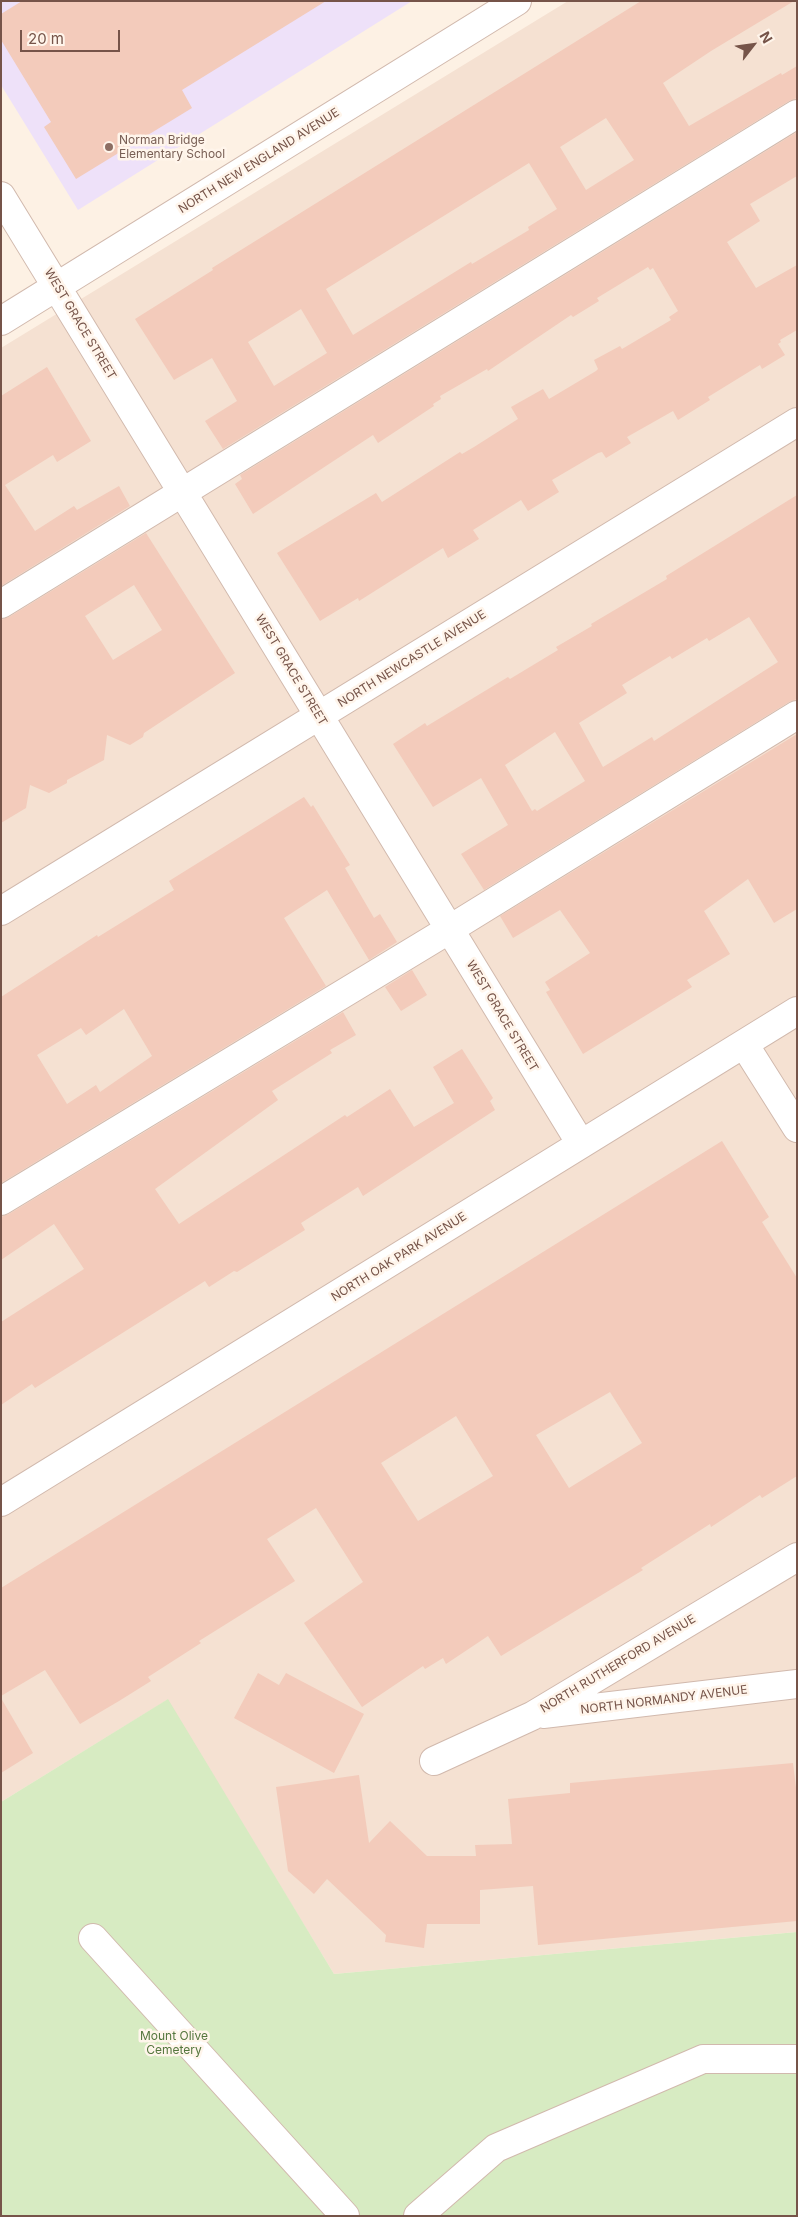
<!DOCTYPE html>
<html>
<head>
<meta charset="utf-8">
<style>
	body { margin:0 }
	#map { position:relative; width:798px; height:2217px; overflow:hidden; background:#fdf1e4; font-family:Inter,sans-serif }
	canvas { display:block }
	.frame { position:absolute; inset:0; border:2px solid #765449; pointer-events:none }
	.north { position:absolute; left:728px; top:20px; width:50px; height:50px; -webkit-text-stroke:4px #fff5eb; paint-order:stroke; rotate:60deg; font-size:14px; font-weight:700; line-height:20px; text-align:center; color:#765449 }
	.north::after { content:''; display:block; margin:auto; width:18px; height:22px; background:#765449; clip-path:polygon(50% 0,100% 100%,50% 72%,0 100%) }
	.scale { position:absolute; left:20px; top:30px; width:100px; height:22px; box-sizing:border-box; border:2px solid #765449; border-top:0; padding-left:6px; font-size:15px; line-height:18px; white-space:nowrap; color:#765449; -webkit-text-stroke:4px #fff5eb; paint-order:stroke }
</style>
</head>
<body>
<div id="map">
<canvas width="798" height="2217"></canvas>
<div class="frame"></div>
<div class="north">N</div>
<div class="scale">20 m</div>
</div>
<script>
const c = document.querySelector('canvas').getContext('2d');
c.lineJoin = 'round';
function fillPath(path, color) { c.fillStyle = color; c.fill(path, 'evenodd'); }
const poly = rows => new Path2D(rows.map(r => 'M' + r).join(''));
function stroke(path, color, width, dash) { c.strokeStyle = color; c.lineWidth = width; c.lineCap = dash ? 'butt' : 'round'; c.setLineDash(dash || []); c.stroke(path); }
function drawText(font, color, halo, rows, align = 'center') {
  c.font = font + ' Inter,sans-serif'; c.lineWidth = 5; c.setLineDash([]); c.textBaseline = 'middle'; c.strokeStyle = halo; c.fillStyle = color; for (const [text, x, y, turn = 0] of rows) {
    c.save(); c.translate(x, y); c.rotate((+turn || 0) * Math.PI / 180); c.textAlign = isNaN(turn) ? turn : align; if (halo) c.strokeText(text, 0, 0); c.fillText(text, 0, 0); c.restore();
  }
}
fillPath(poly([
	[568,1,797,1,797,1932,334,1974,167,1700,1,1802,1,348]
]), '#f5e1d2');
fillPath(poly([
	[1,1,412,1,78,210,1,85]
]), '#eee1f9');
fillPath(poly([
	[168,1699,334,1974,797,1932,797,2216,1,2216,1,1802]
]), '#d7ebc2');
fillPath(poly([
	[22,1,326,1,182,90,192,108,76,179,44,127,51,122,1,40,1,14],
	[641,1,794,1,711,51,663,83,689,126,781,73,782,75,797,66,797,98,789,101,223,449,205,421,237,401,212,358,174,380,135,319,213,270,212,268],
	[606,118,634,160,586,190,560,147],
	[529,163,557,209,528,227,529,230,472,264,471,262,353,335,326,289],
	[301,309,327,353,274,386,248,342],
	[797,132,797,176,750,204,760,221,727,242,756,288,797,265,797,330,780,340,781,342,778,344,785,355,762,369,760,365,708,397,710,400,678,420,673,411,627,437,631,443,606,458,602,452,598,453,552,480,559,492,528,511,521,500,473,530,479,539,448,558,443,548,359,601,358,598,320,621,277,553,376,493,382,502,460,452,462,454,474,447,518,419,511,407,543,389,549,399,596,371,598,369,594,360,620,346,622,349,671,320,669,317,678,311,653,268,650,270,648,267,597,298,599,301,573,317,571,315,488,371,487,369,440,396,441,399,433,404,434,406,378,443,373,435,253,514,235,484,242,479,240,475],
	[47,367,91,441,57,462,53,455,5,485,35,531,74,506,77,510,119,486,130,506,1,586,1,396],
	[797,495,797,699,789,702,484,890,461,854,508,825,481,778,433,807,393,744,425,723,427,726,508,677,510,679,558,650,556,647,592,626,591,624,667,579,666,576],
	[749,617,778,662,654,741,652,737,603,767,579,723,627,693,622,685,670,656,672,659,707,638,709,641],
	[555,732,585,781,537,811,535,809,532,811,505,765],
	[146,533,235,673,144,733,143,737,130,745,107,735,104,760,67,780,67,783,49,793,30,785,26,808,1,823,1,620,9,617],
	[134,585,162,630,113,660,85,616],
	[797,734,797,909,774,923,748,879,704,911,730,954,687,980,692,987,583,1054,546,992,550,990,545,982,590,953,560,910,513,938,500,916],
	[304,797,311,807,313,805,350,865,345,868,374,918,380,914,397,942,369,960,327,890,284,918,326,986,1,1183,1,997,97,935,98,937,174,890,169,881],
	[124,1009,152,1056,100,1092,96,1085,67,1104,37,1055,81,1028,86,1035],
	[412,970,427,995,401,1011,385,987],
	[343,1012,356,1035,330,1050,332,1053,272,1091,278,1100,155,1189,179,1224,345,1115,347,1117,390,1089,414,1127,454,1103,433,1067,462,1049,493,1098,490,1101,495,1110,363,1196,358,1187,301,1223,305,1230,237,1272,234,1271,209,1287,205,1281,35,1388,32,1384,1,1405,1,1322,84,1269,54,1224,1,1260,1,1217,9,1214],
	[722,1141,769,1217,762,1222,797,1278,797,1476,762,1498,760,1495,711,1527,710,1524,641,1568,643,1570,501,1656,488,1636,446,1664,443,1658,425,1669,423,1666,362,1707,304,1623,363,1582,316,1508,267,1539,295,1581,199,1641,201,1643,148,1677,151,1681,119,1701,80,1724,45,1670,1,1696,1,1588],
	[610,1392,642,1443,569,1488,536,1435],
	[456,1416,493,1476,418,1521,381,1463],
	[258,1673,279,1685,286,1673,364,1714,334,1773,234,1718],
	[1,1698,33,1753,1,1773],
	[793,1763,797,1796,797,1921,538,1945,533,1886,480,1890,480,1924,427,1924,424,1948,385,1942,386,1935,327,1879,314,1894,288,1871,276,1787,359,1775,369,1843,390,1821,427,1856,476,1856,475,1845,512,1844,508,1799,570,1793,570,1783]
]), '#f3cbbb');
const minor = poly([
	[1,196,581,1144],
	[1,321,517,1],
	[1,604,797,114],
	[1,911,797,422],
	[744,1044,797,1128],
	[1,1201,450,929,797,715],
	[1,1502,797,1011],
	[543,1714,797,1684],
	[434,1761,532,1716,797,1557],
	[93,1938,345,2216],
	[418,2216,496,2148,703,2059,797,2059]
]);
stroke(minor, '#d1b9ad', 30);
stroke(minor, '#fff', 28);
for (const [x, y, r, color] of [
	[109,147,5,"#8d6e63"]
]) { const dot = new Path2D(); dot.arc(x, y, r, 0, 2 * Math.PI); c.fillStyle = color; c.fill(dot); stroke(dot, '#fff5eb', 2); }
drawText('12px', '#785e54', '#fff5eb', [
	["Norman Bridge",119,140],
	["Elementary School",119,154]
], 'left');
drawText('12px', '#765449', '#fff5eb', [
	["NORTH NEW ENGLAND AVENUE",259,161,-32],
	["WEST GRACE STREET",80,324,59],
	["NORTH NEWCASTLE AVENUE",412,659,-32],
	["WEST GRACE STREET",291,670,59],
	["WEST GRACE STREET",502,1016,59],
	["NORTH OAK PARK AVENUE",399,1257,-32],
	["NORTH RUTHERFORD AVENUE",618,1664,-31],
	["NORTH NORMANDY AVENUE",664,1700,-7]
]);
drawText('12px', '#54763d', '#fff5eb', [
	["Mount Olive",174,2036],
	["Cemetery",174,2050]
]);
</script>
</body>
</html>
